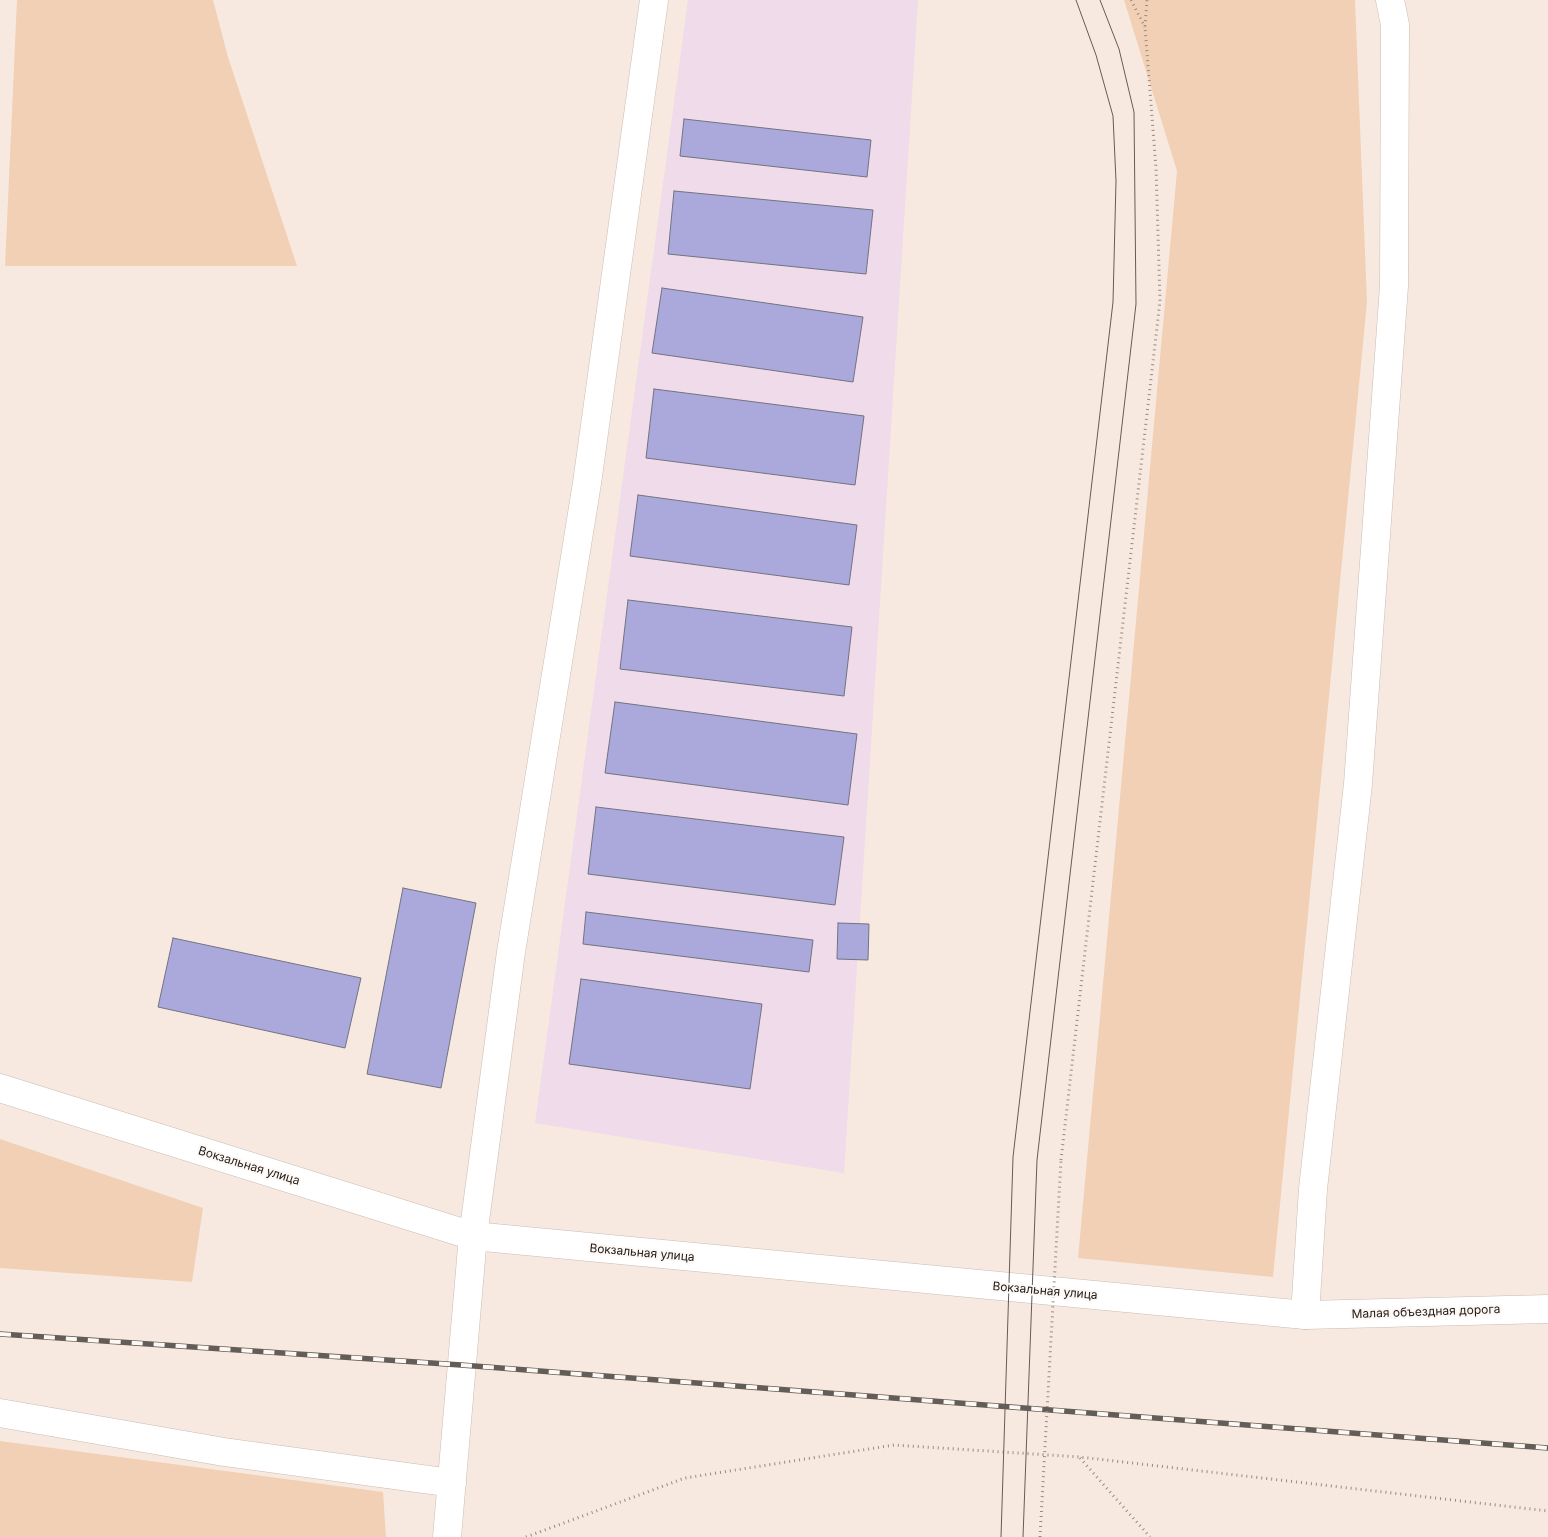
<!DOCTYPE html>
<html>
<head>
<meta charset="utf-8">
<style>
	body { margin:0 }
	canvas { display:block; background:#f7e9df }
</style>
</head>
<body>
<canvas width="1548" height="1537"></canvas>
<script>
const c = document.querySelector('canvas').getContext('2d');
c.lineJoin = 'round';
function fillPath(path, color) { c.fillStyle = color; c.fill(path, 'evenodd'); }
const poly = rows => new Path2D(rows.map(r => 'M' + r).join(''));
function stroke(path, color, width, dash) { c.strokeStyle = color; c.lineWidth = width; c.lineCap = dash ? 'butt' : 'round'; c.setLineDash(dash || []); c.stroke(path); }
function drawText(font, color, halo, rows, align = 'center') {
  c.font = font + ' Inter,sans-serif'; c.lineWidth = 4; c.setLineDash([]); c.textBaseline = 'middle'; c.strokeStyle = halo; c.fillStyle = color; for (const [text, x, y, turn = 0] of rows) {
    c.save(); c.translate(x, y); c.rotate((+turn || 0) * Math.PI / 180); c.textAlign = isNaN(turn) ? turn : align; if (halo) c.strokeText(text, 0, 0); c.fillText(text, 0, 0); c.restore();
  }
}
fillPath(poly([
	[688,0,918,0,844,1173,535,1123]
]), '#efdbea');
fillPath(poly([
	[17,0,213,0,228,57,297,266,5,266],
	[1124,0,1355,0,1367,302,1273,1277,1078,1258,1177,171],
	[0,1139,203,1208,192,1282,0,1268],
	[0,1441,383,1492,386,1537,0,1537]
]), '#f2d0b6');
const building = poly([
	[684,119,871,140,867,177,680,156,684,119],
	[674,191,873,210,866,274,668,254,674,191],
	[662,288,863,317,853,382,652,353,662,288],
	[654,389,864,416,855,485,646,458,654,389],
	[638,495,857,525,849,585,630,556,638,495],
	[628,600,852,627,844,696,620,669,628,600],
	[615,702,857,734,848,805,605,773,615,702],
	[596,807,844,837,835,905,588,874,596,807],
	[403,888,476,903,441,1088,367,1074,403,888],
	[586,912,813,940,809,972,583,944,586,912],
	[838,923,869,924,868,960,837,959,838,923],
	[173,938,361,978,345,1048,158,1007,173,938],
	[581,979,762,1004,750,1089,569,1064,581,979]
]);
fillPath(building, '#aba9db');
stroke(building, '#737380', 1);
const minor = poly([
	[1305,1315,1313,1189,1358,784,1394,286,1395,25,1390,0],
	[0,1413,224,1452,452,1483],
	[447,1537,473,1236,511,952,587,483,654,0]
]);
const major = poly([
	[0,1088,473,1236,1305,1315,1548,1309]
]);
stroke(minor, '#cabcb3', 29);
stroke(major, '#cabcb3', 29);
stroke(poly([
	[1131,0,1145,27],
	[1061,1160,1160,301,1156,168,1145,27,1147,0],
	[1080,1458,1150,1537],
	[526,1537,685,1478,894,1445,1080,1457,1548,1511]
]), '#958b84', 3, [1, 4]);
stroke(minor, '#fff', 28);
stroke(major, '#fff', 28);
stroke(poly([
	[1001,1537,1013,1157,1113,302,1116,181,1113,116,1096,55,1076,0],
	[1023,1537,1037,1160,1136,304,1134,112,1119,49,1100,0]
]), '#645c57', 1);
const rail = poly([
	[0,1334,461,1365,1548,1448]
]);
stroke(rail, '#645c57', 5.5);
stroke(rail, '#fef8f4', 4, [11]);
stroke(poly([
	[1040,1537,1061,1160]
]), '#958b84', 3, [1, 4]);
drawText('12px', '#1f1a17', '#fef8f4', [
	["Вокзальная улица",249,1166,17],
	["Вокзальная улица",642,1253,5],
	["Вокзальная улица",1045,1291,5],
	["Малая объездная дорога",1426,1312,-2]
]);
</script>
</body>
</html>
